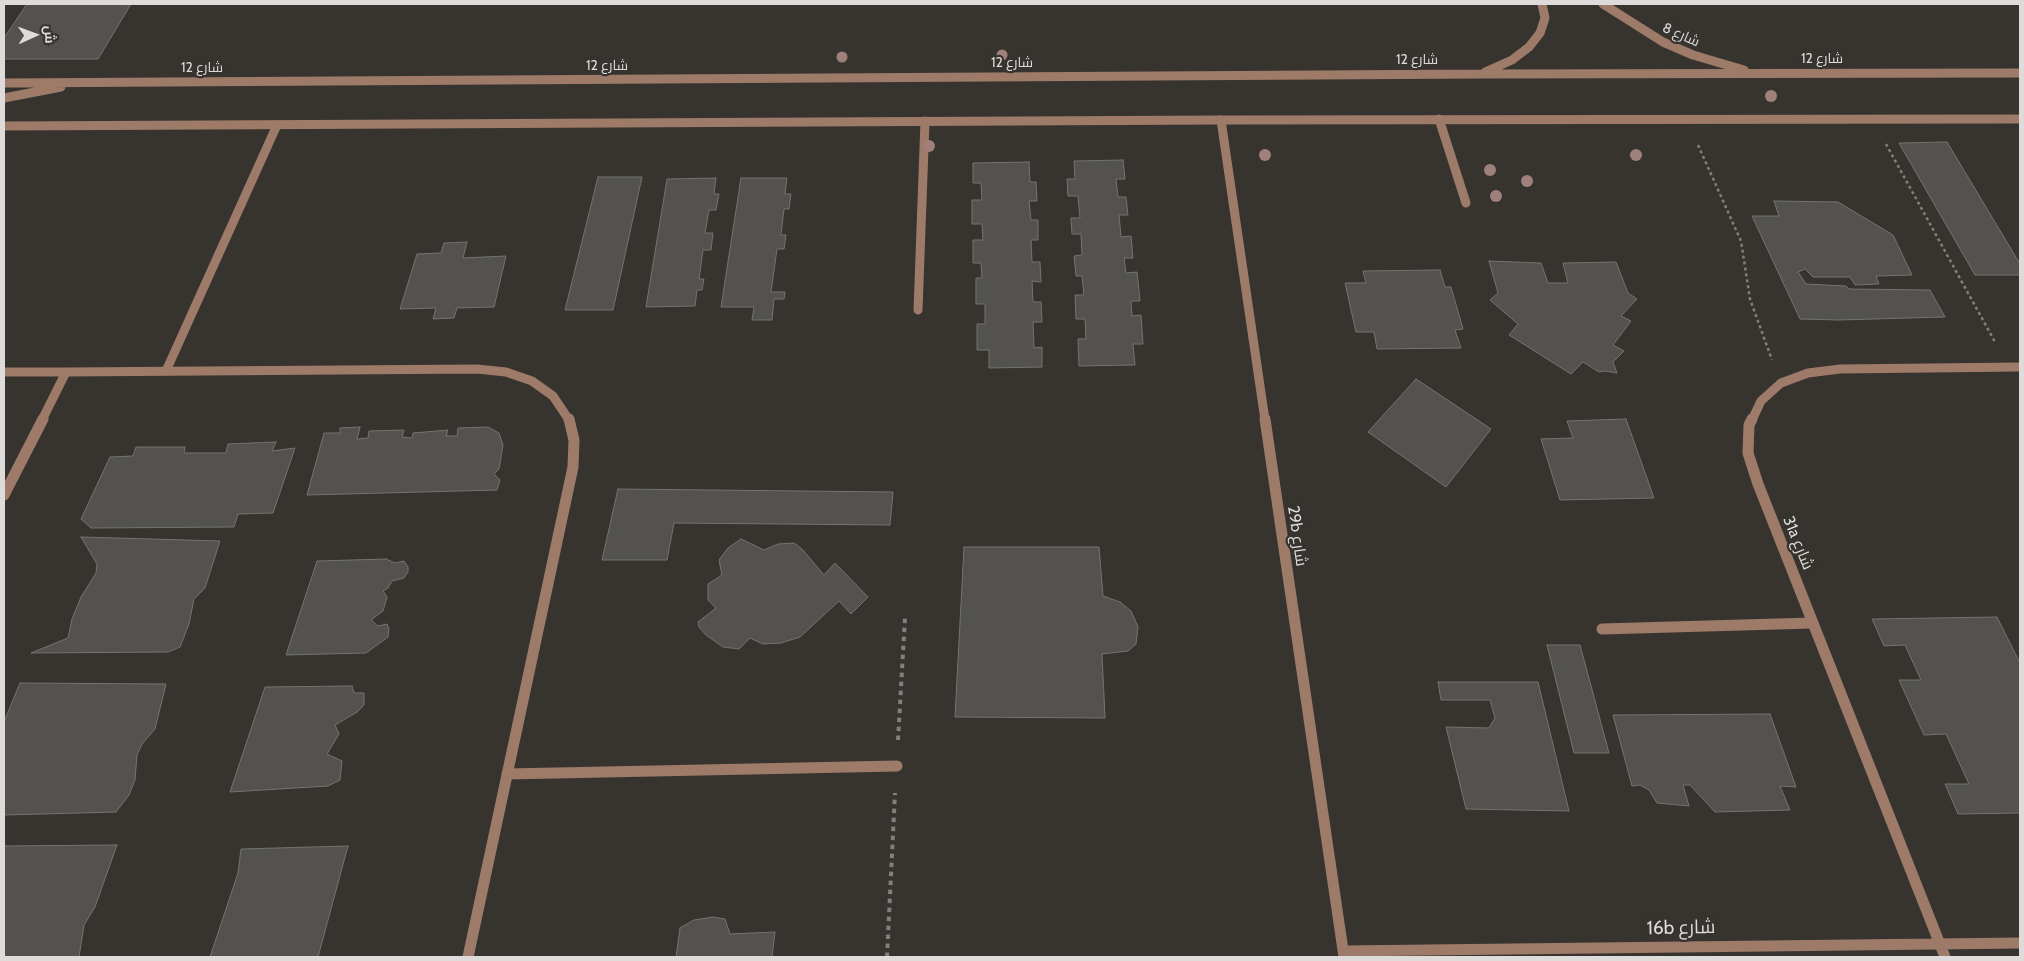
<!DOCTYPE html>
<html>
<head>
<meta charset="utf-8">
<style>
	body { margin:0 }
	#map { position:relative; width:2024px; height:961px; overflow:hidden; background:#373430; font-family:Cabin,Cairo,sans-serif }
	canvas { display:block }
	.frame { position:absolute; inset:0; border:5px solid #dedcda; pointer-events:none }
	.north { position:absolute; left:10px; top:10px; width:50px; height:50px; -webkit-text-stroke:4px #373430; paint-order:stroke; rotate:88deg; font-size:14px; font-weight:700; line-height:20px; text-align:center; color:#dedcda }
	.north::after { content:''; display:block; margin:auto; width:18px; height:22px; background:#dedcda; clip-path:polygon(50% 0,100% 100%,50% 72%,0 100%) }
</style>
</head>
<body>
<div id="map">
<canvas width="2024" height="961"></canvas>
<div class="frame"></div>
<div class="north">ش</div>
</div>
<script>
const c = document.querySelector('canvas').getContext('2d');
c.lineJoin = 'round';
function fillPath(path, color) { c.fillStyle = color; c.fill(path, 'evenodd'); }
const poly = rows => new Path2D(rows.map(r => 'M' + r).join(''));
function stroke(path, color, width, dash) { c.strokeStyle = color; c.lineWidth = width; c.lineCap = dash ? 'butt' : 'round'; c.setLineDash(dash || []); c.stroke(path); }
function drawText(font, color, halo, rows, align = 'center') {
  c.font = font + ' Cabin,Cairo,sans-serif'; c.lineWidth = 4.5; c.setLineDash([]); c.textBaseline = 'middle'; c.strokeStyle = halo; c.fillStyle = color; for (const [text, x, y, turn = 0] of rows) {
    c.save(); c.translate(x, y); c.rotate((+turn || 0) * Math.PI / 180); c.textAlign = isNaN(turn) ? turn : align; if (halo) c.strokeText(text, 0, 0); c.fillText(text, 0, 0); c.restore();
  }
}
const building = poly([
	[27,4,131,4,98,59,4,59,4,38,27,4],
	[1947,142,2020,264,2020,275,1975,275,1899,143,1947,142],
	[1123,160,1125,179,1116,179,1118,197,1126,197,1128,215,1119,215,1121,237,1131,236,1133,258,1124,258,1126,273,1137,272,1140,301,1131,301,1132,316,1141,315,1143,344,1133,344,1135,365,1079,366,1078,339,1086,339,1085,319,1076,319,1075,295,1084,295,1082,276,1076,276,1074,256,1082,255,1081,234,1072,234,1071,218,1080,218,1078,196,1068,196,1067,179,1075,179,1074,161,1123,160],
	[1029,162,1030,182,1036,182,1037,201,1029,201,1031,220,1038,220,1038,240,1031,240,1032,262,1040,262,1041,282,1032,281,1033,302,1041,302,1042,322,1033,322,1034,348,1042,347,1042,367,989,368,989,350,977,350,977,324,985,324,985,304,976,304,976,278,982,278,981,263,973,263,973,240,983,240,982,224,972,224,972,200,982,200,981,183,973,183,973,163,1029,162],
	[598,177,642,177,613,310,565,310,598,177],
	[716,178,714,194,719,194,716,210,709,210,705,233,713,233,711,250,703,250,699,279,704,279,702,290,697,290,695,306,646,307,667,179,716,178],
	[741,178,787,178,785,194,791,194,789,209,784,209,781,235,786,235,784,249,777,249,771,292,785,292,784,299,774,299,772,320,752,320,754,307,721,307,741,178],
	[1774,201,1838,202,1893,235,1912,275,1876,276,1879,284,1855,285,1850,277,1813,277,1805,269,1798,272,1806,284,1846,286,1849,289,1930,290,1945,317,1839,320,1800,319,1752,216,1779,216,1774,201],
	[467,242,463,258,506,256,494,307,457,308,454,318,433,319,436,308,400,309,417,254,441,253,444,243,467,242],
	[1489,261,1541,263,1548,283,1568,283,1563,263,1616,262,1628,293,1637,299,1621,316,1631,321,1613,345,1624,351,1613,362,1617,373,1605,371,1599,372,1583,362,1571,374,1509,335,1518,324,1490,300,1498,293,1489,261],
	[1440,270,1445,287,1451,287,1463,329,1455,330,1461,348,1377,349,1374,332,1356,332,1345,283,1366,283,1363,271,1440,270],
	[1416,379,1491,429,1446,487,1368,432,1416,379],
	[1626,419,1654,498,1560,500,1541,439,1573,438,1567,421,1626,419],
	[360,427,357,439,368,438,369,431,404,430,402,437,412,438,413,433,448,430,446,436,457,436,458,428,488,427,499,433,503,445,499,469,494,474,500,480,497,490,307,495,324,433,340,433,340,428,360,427],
	[276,442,272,451,295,448,273,513,238,514,234,527,91,528,81,519,110,457,133,456,136,447,185,447,184,453,226,453,228,444,276,442],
	[618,489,893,492,890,525,674,523,667,560,602,560,618,489],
	[81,537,220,541,205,588,194,599,189,624,180,647,168,652,31,653,68,638,72,619,81,597,96,573,97,564,81,537],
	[741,539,764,550,778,544,794,543,802,549,824,575,835,563,868,597,851,614,839,601,800,637,781,643,763,644,750,638,739,649,723,647,706,635,699,627,698,622,716,608,708,600,708,584,722,575,719,560,728,548,741,539],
	[964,547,1099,547,1103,596,1120,602,1131,611,1138,627,1136,644,1128,651,1102,654,1105,718,955,717,964,547],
	[386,559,395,563,404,561,408,567,408,572,404,578,392,581,388,588,383,591,387,597,383,611,371,620,378,626,387,624,389,629,388,637,366,653,286,655,317,561,386,559],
	[1997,617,2020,663,2020,813,1958,814,1945,784,1969,784,1946,734,1924,735,1899,680,1921,680,1905,645,1884,646,1872,619,1997,617],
	[1547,645,1580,645,1609,753,1574,753,1547,645],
	[1438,682,1538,682,1569,811,1466,809,1446,727,1489,728,1495,718,1490,700,1441,700,1438,682],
	[20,683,166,684,155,729,142,744,137,755,135,780,129,795,116,812,4,815,4,722,20,683],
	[352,686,354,693,364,693,364,705,357,712,335,725,339,734,327,754,342,761,340,780,328,786,230,792,265,687,352,686],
	[1770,714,1796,787,1780,786,1790,810,1715,812,1690,785,1683,785,1689,806,1657,803,1649,790,1640,785,1632,786,1613,715,1770,714],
	[117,845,95,907,84,925,79,957,4,957,4,846,117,845],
	[348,846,318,957,210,957,238,873,241,849,348,846],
	[713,917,725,919,730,934,775,932,772,957,676,957,680,928,694,920,713,917]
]);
fillPath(building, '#53524e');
stroke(building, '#74746f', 1);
stroke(poly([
	[1886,144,1995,342],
	[1698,145,1741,241,1750,299,1772,360]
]), '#827f7c', 2.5, [3, 3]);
stroke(poly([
	[898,740,905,618],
	[887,957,895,793]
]), '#827f7c', 4, [4.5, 4.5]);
stroke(poly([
	[1439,119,1466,203],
	[918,310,925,121],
	[166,371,277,125]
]), '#9e7b69', 9);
stroke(poly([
	[1602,629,1812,623],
	[507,774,897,766]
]), '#9e7b69', 11);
stroke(poly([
	[1221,120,1265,420],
	[4,372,66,372],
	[42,420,66,372,477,369,506,372,532,381,553,396,569,420],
	[1752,420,1761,401,1781,383,1808,373,1840,369,2020,367]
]), '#9e7b69', 9);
stroke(poly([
	[1265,419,1344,957],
	[1752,419,1749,425,1748,453,1758,484,1945,957],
	[4,495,43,419],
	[1343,951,2020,943],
	[468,957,573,467,574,440,569,419]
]), '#9e7b69', 11);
stroke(poly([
	[1603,4,1663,42,1693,55,1744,70],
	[1485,72,1512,60,1529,47,1540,33,1545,18,1542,4],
	[4,83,1482,74,2020,73],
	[4,98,61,87],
	[4,126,1221,120,2020,119]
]), '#9e7b69', 9);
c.fillStyle = '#a0807b';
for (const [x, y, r] of [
	[1002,55,5.5],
	[842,57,5.5],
	[1771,96,6],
	[929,146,6],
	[1265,155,6],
	[1636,155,6],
	[1490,170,6],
	[1527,181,6],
	[1496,196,6]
]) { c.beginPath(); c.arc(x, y, r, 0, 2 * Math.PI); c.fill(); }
drawText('14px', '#dedcda', '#373430', [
	["شارع 8",1681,35,24],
	["شارع 12",1822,59],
	["شارع 12",1417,60],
	["شارع 12",1012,63],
	["شارع 12",607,66],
	["شارع 12",202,68]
]);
drawText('16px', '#dedcda', '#373430', [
	["29b شارع",1297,536,82],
	["31a شارع",1798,543,68]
]);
drawText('19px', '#dedcda', '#373430', [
	["16b شارع",1681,928,-1]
]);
</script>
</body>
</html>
